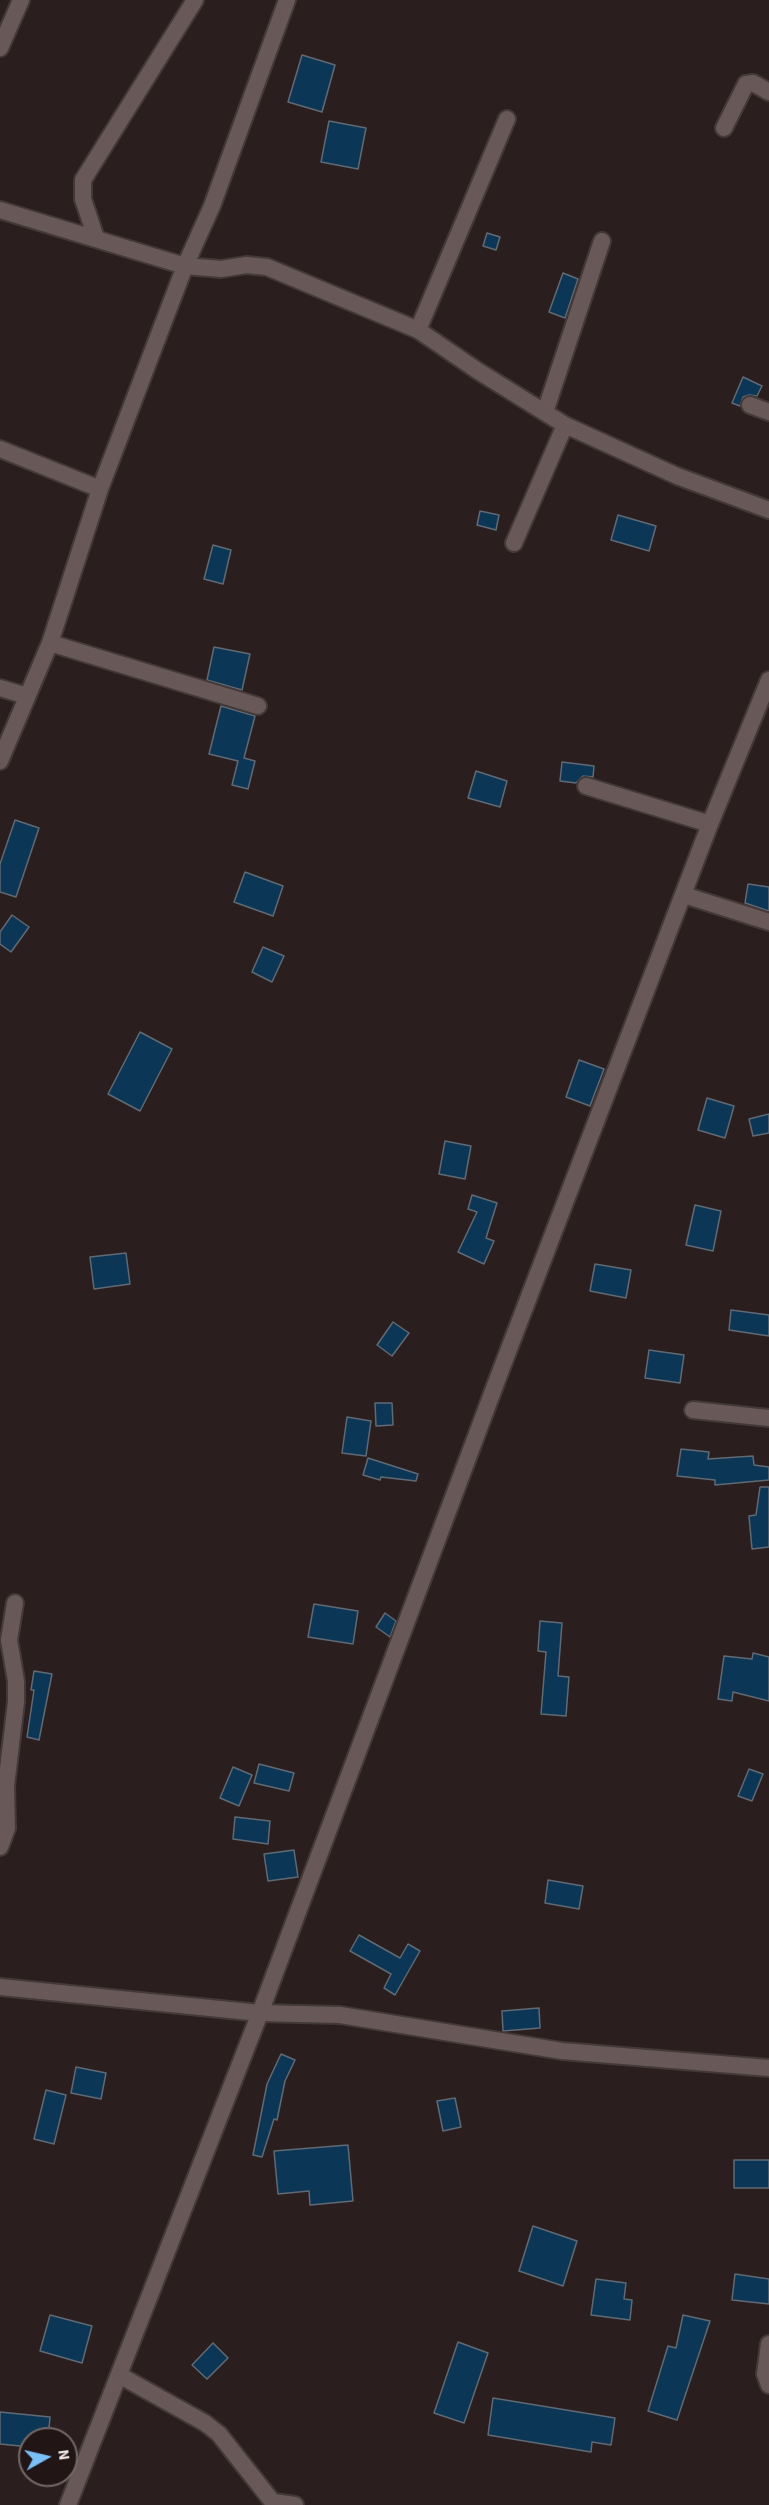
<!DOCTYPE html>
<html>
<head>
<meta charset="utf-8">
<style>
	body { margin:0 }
	#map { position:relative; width:769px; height:2505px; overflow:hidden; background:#2b1e1e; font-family:"Source Sans 3",sans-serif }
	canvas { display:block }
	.north { position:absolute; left:18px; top:2427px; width:60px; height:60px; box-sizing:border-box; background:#211515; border:2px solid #736868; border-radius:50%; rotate:82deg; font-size:16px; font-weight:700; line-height:24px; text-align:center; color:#eee5e4 }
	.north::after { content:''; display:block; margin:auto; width:21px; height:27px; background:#7abff8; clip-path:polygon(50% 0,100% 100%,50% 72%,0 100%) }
</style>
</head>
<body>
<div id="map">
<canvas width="769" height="2505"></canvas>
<div class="north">N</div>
</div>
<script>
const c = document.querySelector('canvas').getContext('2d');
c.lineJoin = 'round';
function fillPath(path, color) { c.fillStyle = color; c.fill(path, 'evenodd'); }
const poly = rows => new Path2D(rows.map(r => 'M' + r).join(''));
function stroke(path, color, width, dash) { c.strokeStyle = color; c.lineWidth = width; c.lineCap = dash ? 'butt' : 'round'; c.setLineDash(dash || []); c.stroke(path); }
const building = poly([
	[302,55,335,65,322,112,288,102,302,55],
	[329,121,366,128,358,169,321,162,329,121],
	[487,233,500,237,496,250,483,246,487,233],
	[563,273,578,279,565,318,549,312,563,273],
	[743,377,762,386,757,396,749,395,743,397,740,406,732,403,743,377],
	[480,511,499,515,496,530,477,525,480,511],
	[618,515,656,526,649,551,611,540,618,515],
	[213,545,231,550,223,584,204,579,213,545],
	[214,647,250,654,242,690,207,680,214,647],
	[221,706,255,716,244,758,255,761,248,789,232,785,238,761,209,754,221,706],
	[562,762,594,766,593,777,583,776,576,783,560,781,562,762],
	[476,771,507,781,500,807,468,798,476,771],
	[15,820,39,828,16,897,0,892,0,864,15,820],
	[245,872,283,886,273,916,234,902,245,872],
	[748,884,769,887,769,911,745,903,748,884],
	[12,915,29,927,11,952,0,944,0,932,12,915],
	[263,947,284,956,272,982,252,972,263,947],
	[140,1032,172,1049,140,1111,108,1094,140,1032],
	[579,1060,604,1069,590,1106,566,1097,579,1060],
	[707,1098,734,1106,725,1138,698,1130,707,1098],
	[769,1114,769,1133,753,1136,749,1119,769,1114],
	[445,1141,471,1146,465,1179,439,1174,445,1141],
	[472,1195,497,1203,486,1238,494,1241,484,1264,458,1252,477,1212,468,1209,472,1195],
	[695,1205,721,1211,713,1251,686,1245,695,1205],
	[126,1253,130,1284,94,1289,90,1257,126,1253],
	[595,1264,631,1270,626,1298,590,1291,595,1264],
	[731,1310,769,1315,769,1336,729,1330,731,1310],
	[393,1322,409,1333,392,1356,377,1345,393,1322],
	[649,1350,684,1355,680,1383,645,1378,649,1350],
	[375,1403,392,1403,393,1425,376,1426,375,1403],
	[347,1417,371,1421,366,1456,342,1453,347,1417],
	[681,1449,709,1452,708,1459,753,1456,754,1465,769,1467,769,1480,715,1485,715,1480,677,1476,681,1449],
	[368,1458,418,1474,416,1481,381,1477,380,1480,363,1475,368,1458],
	[760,1487,769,1487,769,1547,752,1549,749,1516,756,1515,760,1487],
	[314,1604,358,1611,353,1644,308,1637,314,1604],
	[385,1613,396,1621,390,1637,376,1627,385,1613],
	[540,1621,562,1623,558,1676,569,1677,566,1716,541,1714,546,1652,538,1651,540,1621],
	[753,1653,769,1657,769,1701,733,1692,732,1701,718,1699,724,1656,752,1659,753,1653],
	[34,1671,52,1674,39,1740,27,1737,34,1690,31,1690,34,1671],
	[259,1764,294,1773,289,1791,254,1783,259,1764],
	[233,1767,252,1775,239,1806,220,1798,233,1767],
	[749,1769,763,1774,752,1801,738,1796,749,1769],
	[235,1817,270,1821,268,1844,233,1839,235,1817],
	[294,1850,298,1877,268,1881,264,1854,294,1850],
	[548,1880,583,1886,579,1909,545,1903,548,1880],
	[359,1935,400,1958,408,1944,420,1951,395,1995,384,1988,391,1974,350,1951,359,1935],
	[539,2008,540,2028,503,2031,502,2011,539,2008],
	[281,2054,295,2060,285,2081,277,2120,274,2119,262,2157,253,2155,267,2084,281,2054],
	[76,2067,106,2073,101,2099,71,2093,76,2067],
	[46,2090,66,2095,54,2144,34,2139,46,2090],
	[455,2098,461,2127,443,2131,437,2101,455,2098],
	[348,2145,353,2201,310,2205,309,2191,278,2194,274,2151,348,2145],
	[734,2160,769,2160,769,2188,734,2188,734,2160],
	[533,2226,577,2241,563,2286,519,2271,533,2226],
	[735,2274,769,2279,769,2304,732,2300,735,2274],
	[596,2279,626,2283,624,2299,632,2300,630,2320,591,2315,596,2279],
	[50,2315,92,2326,82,2363,40,2351,50,2315],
	[683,2315,710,2321,677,2420,648,2411,668,2346,676,2348,683,2315],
	[458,2342,488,2353,464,2423,434,2413,458,2342],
	[213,2343,228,2358,207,2379,192,2365,213,2343],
	[493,2398,615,2418,611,2445,592,2442,591,2452,488,2435,493,2398],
	[0,2412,50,2417,48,2439,30,2439,30,2447,0,2444,0,2412]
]);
fillPath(building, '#0c3655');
stroke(building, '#606a74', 1.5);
const minor = poly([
	[0,48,21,0],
	[724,128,746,84,753,83,769,92],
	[0,210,185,266,221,269,246,265,267,267,418,330,478,371,565,425,677,476,769,510],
	[96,238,83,199,83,180,195,0],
	[418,330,507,119],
	[750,405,769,412],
	[545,412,602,241],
	[0,449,100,489],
	[514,543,565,425],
	[50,643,258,706],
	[0,688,27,696],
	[0,761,50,643,100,489,185,266,212,206,287,0],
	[586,786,710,824],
	[684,895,769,922],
	[693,1410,769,1418],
	[0,1847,7,1828,6,1786,16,1702,16,1681,9,1640,15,1603],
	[0,1987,260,2013,340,2015,562,2051,769,2068],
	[769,2344,765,2374,769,2385],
	[119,2375,205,2423,219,2434,275,2505],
	[273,2502,295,2505]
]);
const tertiary = poly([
	[68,2505,260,2013,499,1375,710,824,769,680]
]);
stroke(minor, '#433938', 20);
stroke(tertiary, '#433938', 20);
stroke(minor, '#685958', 16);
stroke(tertiary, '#685958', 16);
</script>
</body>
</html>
